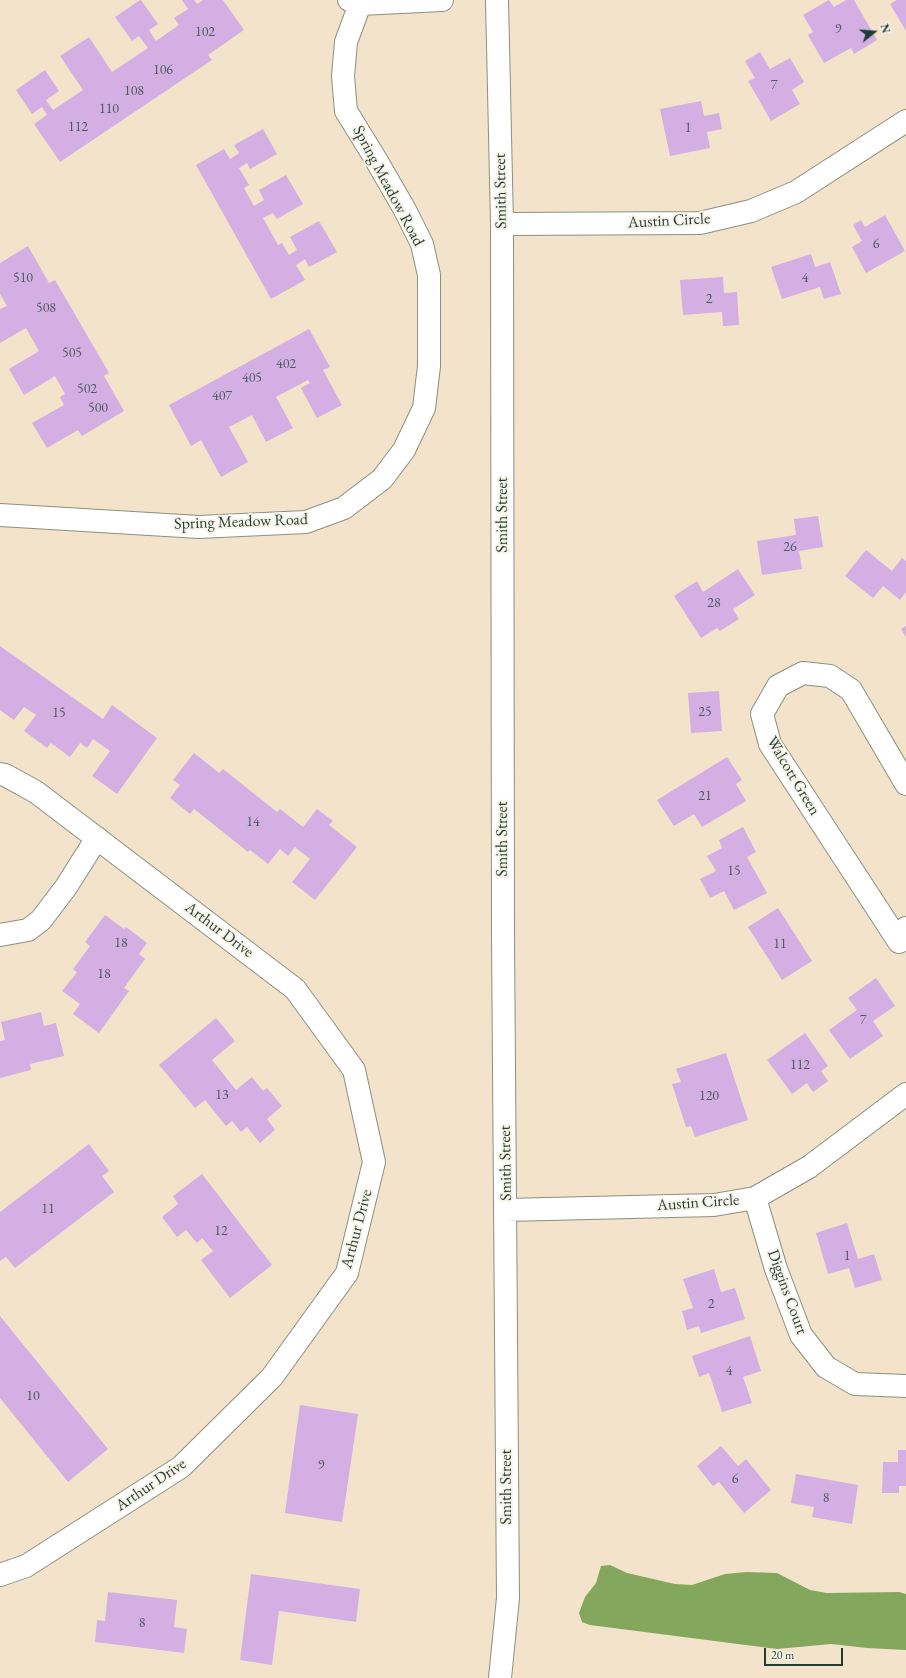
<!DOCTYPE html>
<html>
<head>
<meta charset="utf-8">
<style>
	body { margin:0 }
	#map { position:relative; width:906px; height:1678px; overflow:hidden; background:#f4e3cb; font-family:"EB Garamond",serif }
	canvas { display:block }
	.north { position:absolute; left:854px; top:12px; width:40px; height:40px; -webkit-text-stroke:3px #f7f3e8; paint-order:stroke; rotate:73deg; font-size:11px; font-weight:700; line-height:16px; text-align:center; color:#1f3d34 }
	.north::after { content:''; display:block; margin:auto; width:14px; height:18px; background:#1f3d34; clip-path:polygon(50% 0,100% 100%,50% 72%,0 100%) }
	.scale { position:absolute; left:764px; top:1648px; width:79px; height:18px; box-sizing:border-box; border:2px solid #1f3d34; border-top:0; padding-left:5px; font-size:12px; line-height:14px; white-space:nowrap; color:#1f3d34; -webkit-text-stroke:3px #f7f3e8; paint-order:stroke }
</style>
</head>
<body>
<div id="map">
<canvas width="906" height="1678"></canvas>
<div class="north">N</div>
<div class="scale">20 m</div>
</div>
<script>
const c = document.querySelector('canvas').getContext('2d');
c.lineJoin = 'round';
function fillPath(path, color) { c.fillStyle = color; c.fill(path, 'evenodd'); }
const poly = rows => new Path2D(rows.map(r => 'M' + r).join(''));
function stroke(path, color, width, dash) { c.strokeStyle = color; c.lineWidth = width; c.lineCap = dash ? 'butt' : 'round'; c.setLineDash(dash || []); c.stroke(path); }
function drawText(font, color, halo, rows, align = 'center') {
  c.font = font + ' "EB Garamond",serif'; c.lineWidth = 4; c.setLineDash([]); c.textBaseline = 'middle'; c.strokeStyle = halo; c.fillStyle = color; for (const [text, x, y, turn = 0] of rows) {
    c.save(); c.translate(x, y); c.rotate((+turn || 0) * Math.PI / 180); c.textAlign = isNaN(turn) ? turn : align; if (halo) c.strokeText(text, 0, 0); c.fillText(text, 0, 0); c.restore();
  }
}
fillPath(poly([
	[610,1565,627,1573,675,1584,692,1585,725,1574,747,1572,777,1573,810,1590,827,1593,899,1592,906,1594,906,1650,867,1648,831,1644,777,1649,590,1625,582,1622,579,1613,585,1597,596,1583,601,1566]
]), '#82a75d');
fillPath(poly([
	[140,0,141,0,158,24,149,30,156,41,179,25,174,18,188,9,182,0,194,0,197,4,203,0,223,0,244,30,208,55,212,60,60,162,34,124,47,115,42,107,32,114,16,90,45,70,59,91,46,100,53,110,83,90,60,56,89,37,112,72,148,48,139,36,132,41,115,17],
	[829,0,834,7,846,0,854,0,877,40,854,54,851,48,824,63,808,35,813,32,803,15],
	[897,0,906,0,906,31,890,4],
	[760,52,770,69,790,58,804,82,792,90,800,104,771,121,748,81,755,78,745,61],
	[701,101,704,116,719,113,722,129,707,132,710,148,670,156,660,109],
	[263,129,277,154,250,169,247,163,239,168,249,185,244,188,254,206,264,200,259,190,286,175,303,204,277,219,273,213,263,218,278,245,282,243,289,255,297,250,290,237,319,221,337,252,309,267,305,259,296,265,305,280,271,299,196,165,224,149,230,159,239,153,234,145],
	[885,215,905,251,866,273,852,247,862,241,853,225,861,220,865,227],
	[28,246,49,283,55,280,109,373,104,376,124,411,82,436,78,430,47,448,32,423,64,405,60,397,65,394,55,376,24,395,9,369,39,351,26,328,0,343,0,309,7,306,0,294,0,263],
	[811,254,815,267,830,262,841,294,824,299,820,287,782,299,771,267],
	[723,277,724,293,737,292,739,325,723,326,722,312,683,315,680,280],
	[309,329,330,367,323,370,342,405,317,418,301,388,310,383,308,380,276,397,293,428,266,442,252,415,229,427,248,462,221,477,201,440,191,446,169,405],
	[818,516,823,547,799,551,802,569,762,575,757,541,796,535,794,519],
	[866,550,892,571,902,558,906,561,906,592,900,600,883,586,873,598,845,576],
	[738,569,755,595,733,609,739,619,720,631,717,628,701,638,674,596,697,581,703,592],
	[906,626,906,637,901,629],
	[0,646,103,719,112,705,157,738,117,794,92,776,110,751,93,739,87,748,80,743,70,757,51,743,47,748,24,731,36,715,24,707,14,720,0,710],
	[719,691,722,731,691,733,688,693],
	[194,753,219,773,223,769,277,812,280,809,303,827,317,809,333,821,329,825,357,847,315,900,292,882,310,859,295,847,288,856,280,849,268,864,250,850,248,852,194,809,190,814,170,798,180,785,173,780],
	[727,757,742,780,736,784,746,801,702,827,694,814,674,826,657,800],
	[743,827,756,852,747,857,767,893,734,910,724,891,710,898,700,879,716,871,707,856,722,848,719,840],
	[778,908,812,961,782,980,748,927],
	[105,915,124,929,126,927,147,943,139,954,145,959,124,988,129,991,99,1033,73,1014,80,1004,62,991,77,972,73,969,90,946,85,942],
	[876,978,895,1006,873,1021,883,1036,850,1059,829,1030,857,1010,848,998],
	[41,1012,44,1026,56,1023,64,1056,30,1064,31,1070,0,1078,0,1041,5,1040,1,1022],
	[216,1018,235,1041,212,1060,236,1090,252,1077,263,1091,267,1088,282,1106,267,1119,275,1130,260,1143,247,1127,241,1132,232,1121,226,1126,205,1100,195,1108,159,1065],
	[805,1033,828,1066,821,1071,828,1081,813,1092,807,1083,792,1094,767,1060],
	[726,1053,748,1120,695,1137,691,1126,686,1127,672,1084,681,1082,676,1069],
	[89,1144,109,1171,102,1176,114,1192,15,1268,6,1257,0,1261,0,1212],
	[202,1174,272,1265,230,1298,201,1260,213,1251,202,1238,197,1243,186,1230,177,1237,162,1217,178,1204,173,1196],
	[847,1223,858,1259,874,1254,882,1280,855,1288,849,1268,828,1274,816,1233],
	[714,1269,721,1292,735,1288,745,1319,701,1333,699,1326,687,1330,682,1311,693,1308,683,1279],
	[0,1316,108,1449,68,1482,0,1398],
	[750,1336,761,1371,743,1377,752,1403,722,1412,709,1373,699,1377,692,1356],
	[300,1405,358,1414,342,1522,285,1513],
	[721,1446,738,1466,746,1459,771,1490,744,1513,719,1482,713,1486,697,1466],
	[898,1450,906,1450,906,1486,899,1486,899,1493,882,1493,883,1462,898,1462],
	[796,1474,858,1485,852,1524,812,1517,814,1507,791,1503],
	[251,1574,360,1589,356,1622,279,1611,272,1665,240,1660],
	[108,1592,177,1600,174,1627,187,1629,184,1653,95,1642,97,1620,105,1621]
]), '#d3afe4');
const minor = poly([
	[349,0,360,4,442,0],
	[497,0,502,224,503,936,508,1598,500,1678],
	[502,224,700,223,751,211,796,192,906,121],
	[0,515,199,527,306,522,344,508,382,479,404,450,424,408,429,366,429,275,422,244,405,210,375,158,346,111,343,76,346,42,360,4],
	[0,774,5,775,36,792,295,989,354,1070,374,1162,347,1273,272,1377,181,1467,26,1566,0,1575],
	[906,784,851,690,830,676,803,673,778,686,762,714,770,744,899,942,906,928],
	[0,935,28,930,41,920,66,887,97,838],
	[755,1198,776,1269,801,1335,826,1367,855,1384,906,1386],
	[506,1210,714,1205,755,1198,809,1167,906,1094]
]);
stroke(minor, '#8a9080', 24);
stroke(minor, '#fff', 22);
drawText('14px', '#4c5a60', null, [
	["9",838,29],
	["102",205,32],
	["106",163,70],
	["7",774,85],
	["108",134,91],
	["110",109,109],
	["112",78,127],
	["1",688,128],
	["6",876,244],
	["510",23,278],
	["4",805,278],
	["2",709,299],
	["508",46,308],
	["505",72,353],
	["402",286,364],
	["405",252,378],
	["502",87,389],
	["407",222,396],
	["500",98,408],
	["26",790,547],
	["28",714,603],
	["25",705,712],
	["15",59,713],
	["21",705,796],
	["14",253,822],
	["15",734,871],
	["18",121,943],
	["11",780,944],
	["18",104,974],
	["7",863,1020],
	["112",800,1065],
	["13",222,1095],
	["120",709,1096],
	["11",48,1209],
	["12",221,1231],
	["1",847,1256],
	["2",711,1304],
	["4",729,1371],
	["10",33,1396],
	["9",321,1465],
	["6",735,1479],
	["8",826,1498],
	["8",142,1623]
]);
drawText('16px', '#1f3d34', '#f7f3e8', [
	["Spring Meadow Road",388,186,62],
	["Smith Street",501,191,-91],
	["Austin Circle",669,221,-3],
	["Smith Street",503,515,-90],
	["Spring Meadow Road",241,522,-2],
	["Walcott Green",793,776,59],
	["Smith Street",503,839,-90],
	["Arthur Drive",219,930,37],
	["Smith Street",506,1163,-91],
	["Austin Circle",698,1203,-4],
	["Arthur Drive",357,1229,-75],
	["Diggins Court",787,1292,70],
	["Arthur Drive",151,1485,-34],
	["Smith Street",507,1487,-90]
]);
</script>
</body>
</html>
